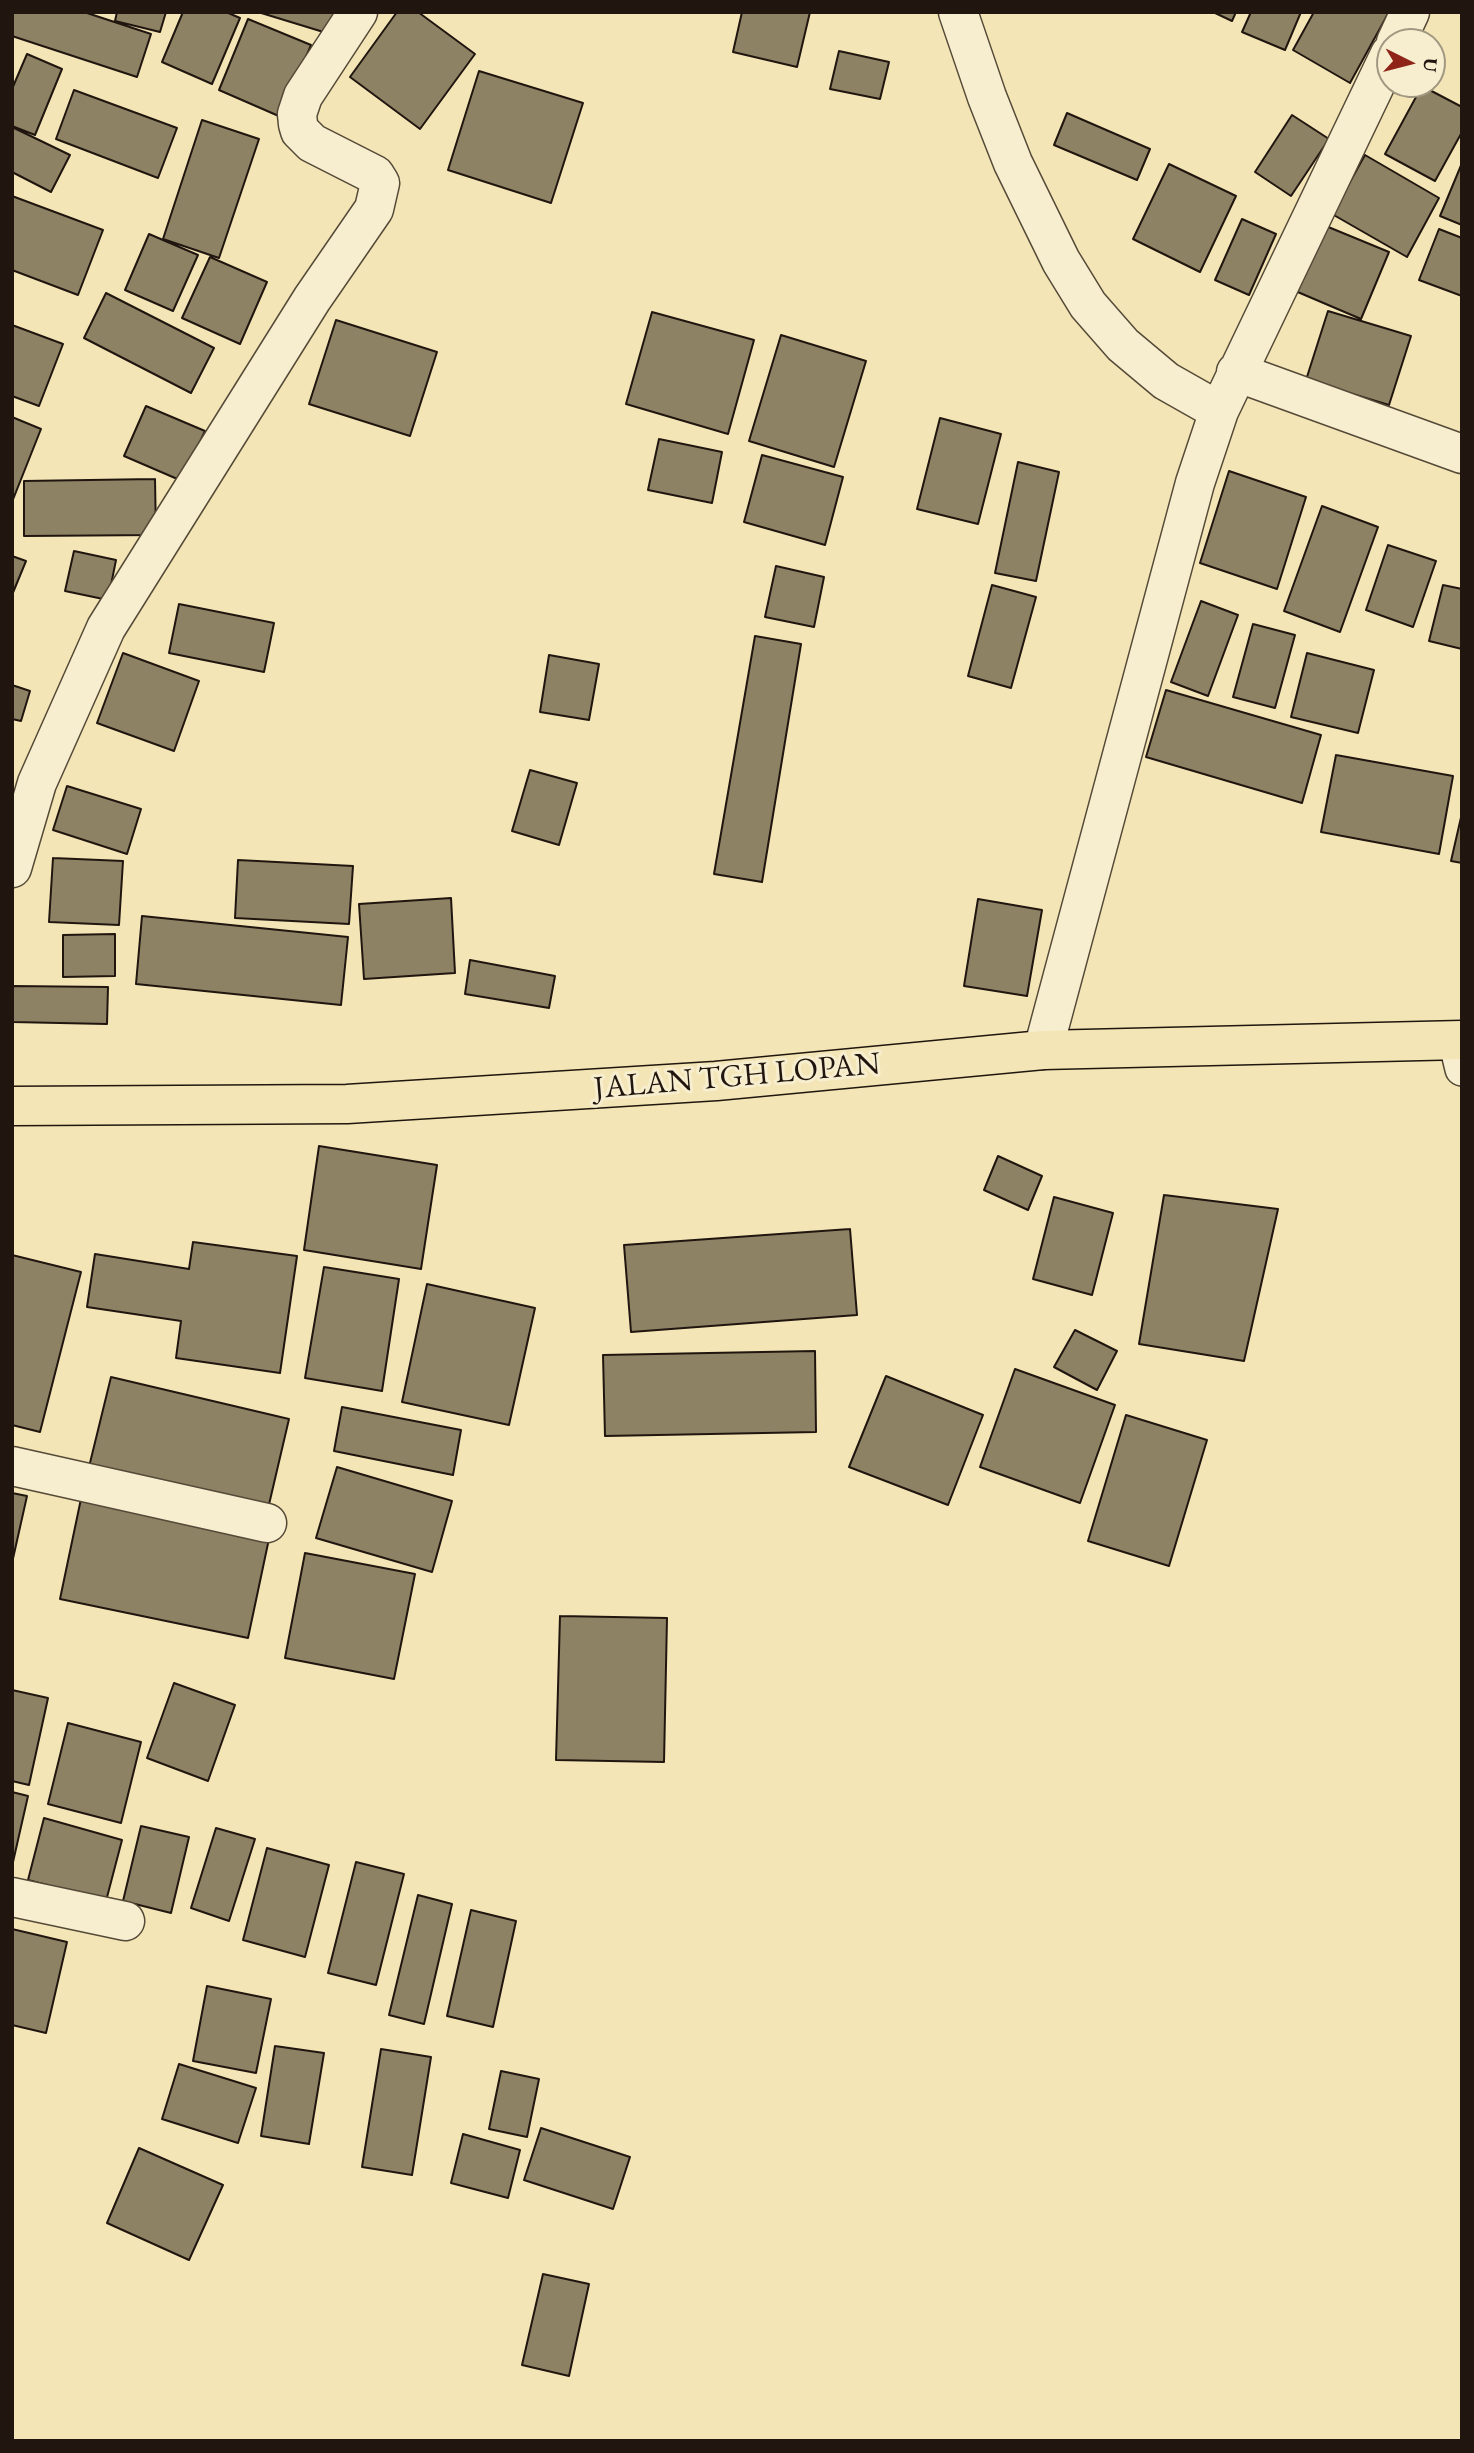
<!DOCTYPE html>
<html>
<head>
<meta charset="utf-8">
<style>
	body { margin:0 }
	#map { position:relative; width:1474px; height:2453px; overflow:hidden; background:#f3e5b5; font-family:"EB Garamond",serif }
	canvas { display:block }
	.frame { position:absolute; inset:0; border:14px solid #20160f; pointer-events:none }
	.north { position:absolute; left:1376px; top:28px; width:70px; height:70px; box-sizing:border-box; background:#f7eecf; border:2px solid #a19882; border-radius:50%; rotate:96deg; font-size:19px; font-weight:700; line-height:28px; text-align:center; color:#20160f }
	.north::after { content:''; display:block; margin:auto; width:24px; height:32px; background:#8f2418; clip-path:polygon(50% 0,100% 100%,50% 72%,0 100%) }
</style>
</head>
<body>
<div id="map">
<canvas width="1474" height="2453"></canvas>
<div class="frame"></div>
<div class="north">U</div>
</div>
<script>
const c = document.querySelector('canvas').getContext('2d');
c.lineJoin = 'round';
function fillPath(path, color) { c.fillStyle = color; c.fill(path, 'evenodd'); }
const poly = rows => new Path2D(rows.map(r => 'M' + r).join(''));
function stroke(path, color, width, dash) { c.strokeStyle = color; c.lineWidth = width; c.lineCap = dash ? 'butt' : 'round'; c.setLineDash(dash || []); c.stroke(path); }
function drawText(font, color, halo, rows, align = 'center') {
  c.font = font + ' "EB Garamond",serif'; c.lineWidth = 6; c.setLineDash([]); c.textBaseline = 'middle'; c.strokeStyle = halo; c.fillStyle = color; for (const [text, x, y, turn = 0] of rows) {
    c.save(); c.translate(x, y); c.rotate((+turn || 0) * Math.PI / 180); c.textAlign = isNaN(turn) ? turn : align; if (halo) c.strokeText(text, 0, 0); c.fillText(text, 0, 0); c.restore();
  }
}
const building = poly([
	[12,12,84,12,151,34,137,77,12,36,12,12],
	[117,12,166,12,160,32,115,21,117,12],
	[183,12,226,12,240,18,212,84,162,62,183,12],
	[258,12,336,12,330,34,258,12],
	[397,12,418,12,475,54,420,129,350,77,397,12],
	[742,12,810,12,797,67,733,52,742,12],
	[1213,12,1236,12,1232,21,1213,12],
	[1251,12,1301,12,1285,50,1242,32,1251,12],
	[1314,12,1389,12,1350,83,1293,50,1314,12],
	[248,19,311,45,281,117,219,90,248,19],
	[839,51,889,62,880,99,830,89,839,51],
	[27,54,62,69,35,135,12,126,12,89,27,54],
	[479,71,583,103,551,203,448,170,479,71],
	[1422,86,1462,107,1462,132,1435,181,1385,154,1422,86],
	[74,90,177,128,158,178,56,139,74,90],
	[1067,113,1150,149,1137,180,1054,145,1067,113],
	[1292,115,1329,139,1291,196,1255,172,1292,115],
	[202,120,259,139,219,258,163,239,202,120],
	[12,127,70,155,51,192,12,172,12,127],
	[1365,155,1439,198,1407,257,1332,214,1365,155],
	[1462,163,1462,225,1440,216,1462,163],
	[1169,164,1236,196,1200,272,1133,239,1169,164],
	[12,196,103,230,78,295,12,270,12,196],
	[1242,219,1276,234,1249,295,1215,280,1242,219],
	[1321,224,1389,252,1361,319,1293,290,1321,224],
	[1439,229,1462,238,1462,296,1419,280,1439,229],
	[149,234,198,255,173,311,125,290,149,234],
	[210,257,267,282,240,344,182,318,210,257],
	[106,293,214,348,191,393,84,338,106,293],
	[1328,311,1411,336,1389,405,1306,380,1328,311],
	[652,312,754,340,728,434,626,404,652,312],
	[336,320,437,352,410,436,309,404,336,320],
	[12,325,63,344,39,406,12,396,12,325],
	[781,335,866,361,834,467,749,441,781,335],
	[146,406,205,431,182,481,124,456,146,406],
	[12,417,41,429,12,502,12,417],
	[940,418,1001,434,978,524,917,509,940,418],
	[659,439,722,452,712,503,648,490,659,439],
	[762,455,843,477,825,545,744,522,762,455],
	[1018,462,1059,472,1036,581,995,573,1018,462],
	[1229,471,1306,497,1277,589,1200,563,1229,471],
	[155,479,156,535,24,536,24,481,155,479],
	[1322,506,1378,527,1340,632,1284,611,1322,506],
	[1388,545,1436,561,1413,627,1366,610,1388,545],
	[74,551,116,560,108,600,65,591,74,551],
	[12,556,26,561,12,595,12,556],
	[776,566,824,577,814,627,765,617,776,566],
	[992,585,1036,597,1011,688,968,676,992,585],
	[1443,585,1462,589,1462,649,1429,641,1443,585],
	[1201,601,1238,615,1208,696,1171,682,1201,601],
	[179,604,274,623,264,672,169,653,179,604],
	[1253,624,1295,635,1275,708,1233,697,1253,624],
	[755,636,801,644,762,882,714,874,755,636],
	[123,653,199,681,174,751,97,723,123,653],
	[1307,653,1374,670,1358,733,1291,717,1307,653],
	[549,655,599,664,589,720,540,712,549,655],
	[12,685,30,691,21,721,12,719,12,685],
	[1166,690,1321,735,1302,803,1146,757,1166,690],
	[1336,755,1453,776,1439,854,1321,832,1336,755],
	[530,770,577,783,559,845,512,831,530,770],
	[67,786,141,809,127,854,53,830,67,786],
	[1462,813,1462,863,1451,861,1462,813],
	[53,858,123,861,119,925,49,922,53,858],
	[238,860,353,866,349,924,235,918,238,860],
	[451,898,455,973,364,979,359,904,451,898],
	[978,899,1042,910,1027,996,964,986,978,899],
	[142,916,348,937,341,1005,136,984,142,916],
	[115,934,115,976,63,977,63,935,115,934],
	[470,960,555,976,549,1008,465,994,470,960],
	[12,986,108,987,107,1024,12,1022,12,986],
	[319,1146,437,1165,421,1269,304,1250,319,1146],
	[998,1156,1042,1176,1028,1210,984,1190,998,1156],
	[1164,1195,1278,1209,1244,1361,1139,1344,1164,1195],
	[1054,1197,1113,1213,1092,1295,1033,1279,1054,1197],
	[850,1229,857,1315,631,1332,624,1245,850,1229],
	[193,1242,297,1256,280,1373,176,1358,181,1321,87,1307,95,1254,189,1269,193,1242],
	[12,1255,81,1272,40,1432,12,1425,12,1255],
	[324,1267,399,1279,382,1391,305,1378,324,1267],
	[427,1284,535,1308,509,1425,402,1402,427,1284],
	[1075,1330,1117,1351,1097,1390,1054,1367,1075,1330],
	[815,1351,816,1432,605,1436,603,1355,815,1351],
	[1015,1369,1115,1405,1080,1503,980,1467,1015,1369],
	[886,1376,983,1415,948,1505,849,1467,886,1376],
	[111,1377,289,1419,267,1513,88,1471,111,1377],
	[342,1407,461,1430,453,1475,334,1451,342,1407],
	[1126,1415,1207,1440,1169,1566,1088,1541,1126,1415],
	[337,1467,452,1501,432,1572,316,1538,337,1467],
	[12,1493,27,1496,12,1563,12,1493],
	[82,1494,270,1534,248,1638,60,1599,82,1494],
	[305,1553,415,1574,394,1679,285,1658,305,1553],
	[560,1616,667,1618,664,1762,556,1760,560,1616],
	[174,1683,235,1705,208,1781,147,1758,174,1683],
	[12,1690,48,1698,29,1785,12,1781,12,1690],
	[68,1723,141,1742,121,1823,48,1804,68,1723],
	[12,1792,28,1796,13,1862,12,1862,12,1792],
	[44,1818,122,1840,106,1901,28,1880,44,1818],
	[141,1826,189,1837,171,1913,123,1901,141,1826],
	[216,1828,255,1839,229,1921,191,1908,216,1828],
	[267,1848,329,1865,305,1957,243,1940,267,1848],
	[356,1862,404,1874,376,1985,328,1973,356,1862],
	[418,1895,452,1904,424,2024,389,2015,418,1895],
	[471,1910,516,1921,493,2027,447,2016,471,1910],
	[12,1929,67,1942,46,2033,12,2025,12,1929],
	[207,1986,271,1999,256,2073,193,2061,207,1986],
	[275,2046,324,2053,309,2144,261,2136,275,2046],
	[381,2049,431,2057,412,2175,362,2167,381,2049],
	[179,2064,256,2088,238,2143,162,2119,179,2064],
	[501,2071,539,2079,527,2137,489,2129,501,2071],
	[541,2128,630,2157,613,2209,524,2180,541,2128],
	[463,2134,520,2150,508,2198,451,2183,463,2134],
	[139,2148,223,2185,189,2260,107,2223,139,2148],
	[543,2274,589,2284,569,2376,522,2365,543,2274]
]);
fillPath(building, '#8e8265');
stroke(building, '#20160f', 2);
const lane = poly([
	[1455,1040,1462,1069]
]);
const street = poly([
	[958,12,987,97,1013,163,1061,261,1088,305,1123,345,1166,381,1219,411],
	[1396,42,1410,12],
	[1236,372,1462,454],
	[12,868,37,783,106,628,312,299,374,209,380,183,375,175,312,143,300,131,298,124,297,114,303,96,358,12],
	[1043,1050,1195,483,1219,411,1390,54],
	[12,1466,267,1523],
	[12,1897,125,1921]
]);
const highway = poly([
	[12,1106,347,1104,716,1081,1043,1050,1462,1040]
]);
stroke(lane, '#554a38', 36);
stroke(street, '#554a38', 41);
stroke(highway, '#20160f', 41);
stroke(lane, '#f7eecf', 33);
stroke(street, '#f7eecf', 38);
stroke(highway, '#f3e5b5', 38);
drawText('32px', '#20160f', '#f7eecf', [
	["JALAN TGH LOPAN",737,1077,-5]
]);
</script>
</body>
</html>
